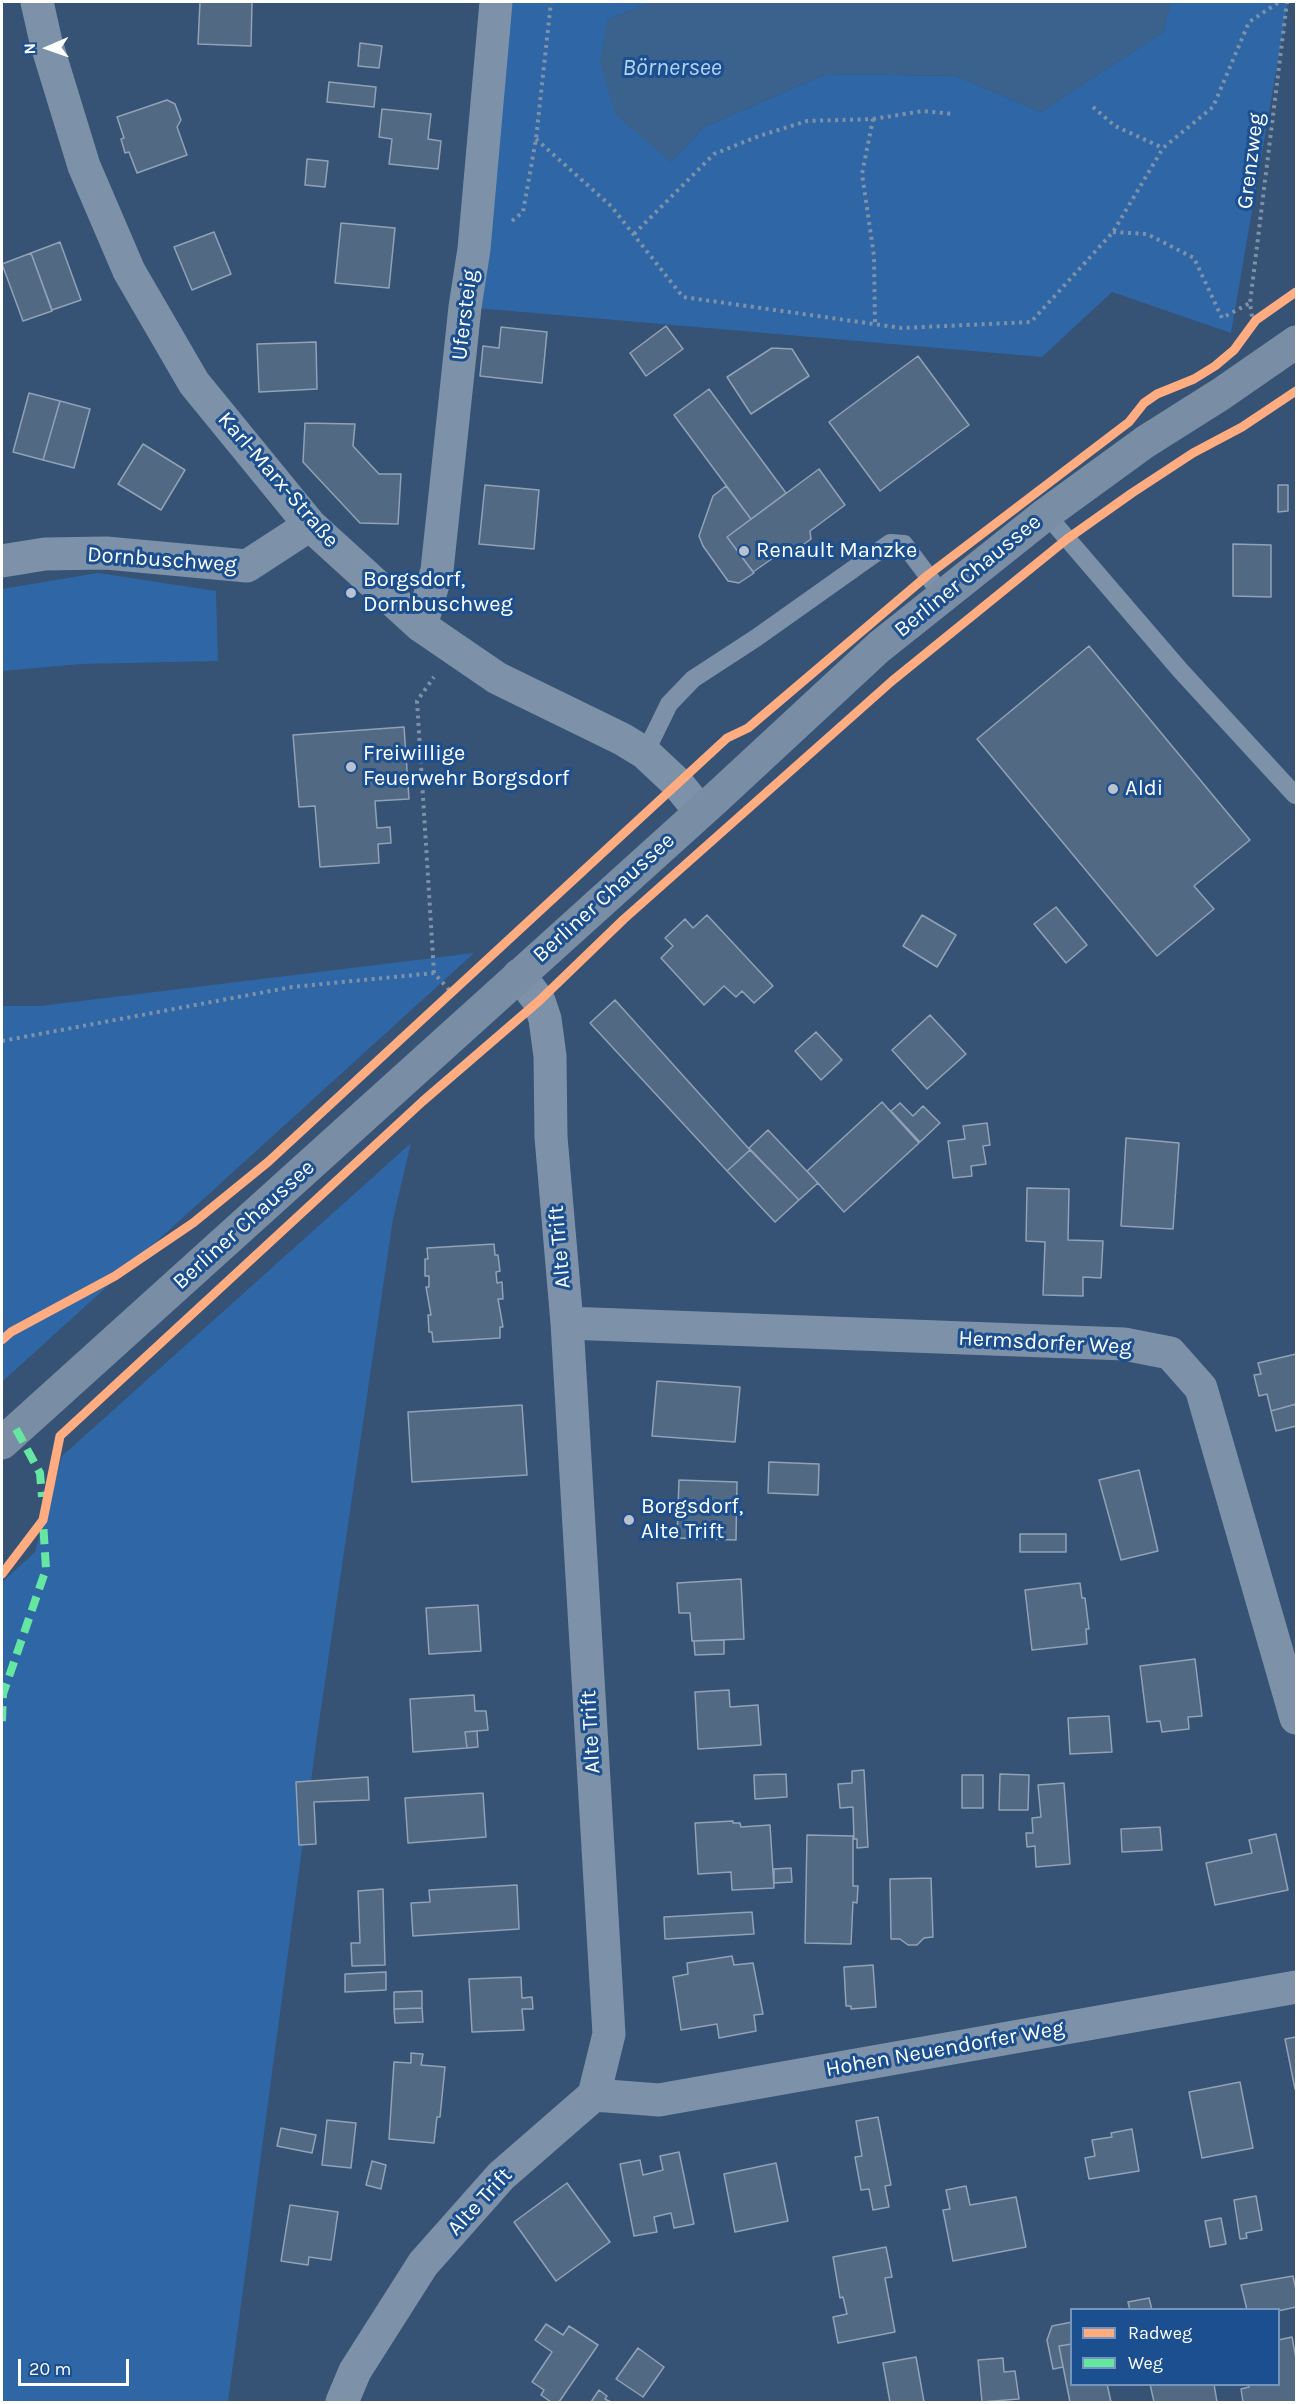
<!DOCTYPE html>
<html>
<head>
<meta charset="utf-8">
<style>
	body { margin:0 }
	#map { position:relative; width:1298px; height:2404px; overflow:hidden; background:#365274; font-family:Karla,sans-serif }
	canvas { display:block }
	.frame { position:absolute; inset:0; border:3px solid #fff; pointer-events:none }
	.legend { position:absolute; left:1070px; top:2308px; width:210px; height:78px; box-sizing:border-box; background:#1b4f8f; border:2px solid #7695bc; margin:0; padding:8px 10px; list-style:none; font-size:18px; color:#fff }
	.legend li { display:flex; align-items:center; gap:12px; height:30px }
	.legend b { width:30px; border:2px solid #7695bc }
	.north { position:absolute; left:18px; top:18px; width:60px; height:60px; -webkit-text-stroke:4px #1b4f8f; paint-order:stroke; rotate:268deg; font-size:16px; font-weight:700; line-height:24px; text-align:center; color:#fff }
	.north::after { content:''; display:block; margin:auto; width:21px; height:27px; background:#fff; clip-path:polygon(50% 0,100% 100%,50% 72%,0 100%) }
	.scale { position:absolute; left:18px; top:2359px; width:111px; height:27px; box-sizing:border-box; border:3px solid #fff; border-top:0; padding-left:8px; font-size:18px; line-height:21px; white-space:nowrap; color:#fff; -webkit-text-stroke:4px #1b4f8f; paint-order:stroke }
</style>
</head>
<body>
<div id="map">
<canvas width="1298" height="2404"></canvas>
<div class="frame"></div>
<ul class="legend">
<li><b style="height:8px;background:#ffac80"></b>Radweg</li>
<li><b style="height:8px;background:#66e7a1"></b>Weg</li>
</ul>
<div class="north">N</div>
<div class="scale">20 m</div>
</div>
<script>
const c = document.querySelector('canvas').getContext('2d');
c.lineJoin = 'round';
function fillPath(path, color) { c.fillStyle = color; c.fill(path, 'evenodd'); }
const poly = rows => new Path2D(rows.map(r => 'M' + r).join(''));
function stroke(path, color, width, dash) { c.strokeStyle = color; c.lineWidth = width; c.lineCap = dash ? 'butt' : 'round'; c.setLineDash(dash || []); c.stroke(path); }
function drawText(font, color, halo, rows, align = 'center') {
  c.font = font + ' Karla,sans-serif'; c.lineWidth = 6; c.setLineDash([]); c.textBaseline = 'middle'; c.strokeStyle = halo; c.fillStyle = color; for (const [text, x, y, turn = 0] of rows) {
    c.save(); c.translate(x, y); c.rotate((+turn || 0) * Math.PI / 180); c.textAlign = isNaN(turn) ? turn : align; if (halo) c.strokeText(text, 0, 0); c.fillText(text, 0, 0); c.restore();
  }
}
fillPath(poly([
	[496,2,653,2,607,20,671,162,704,127,826,74,956,76,1041,112,1163,32,1171,2,1288,2,1231,333,1112,292,1042,357,465,307],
	[98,573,216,591,218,661,81,664,2,671,2,589],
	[474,953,2,1382,2,1006,40,1006],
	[411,1143,393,1219,318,1729,228,2402,2,2402,2,1582,35,1552,62,1456]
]), '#2f66a5');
fillPath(poly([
	[653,2,1171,2,1163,32,1041,112,956,76,826,74,704,127,671,162,616,115,600,63,607,20]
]), '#3b618d');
const building = poly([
	[200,2,252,2,251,46,198,44,200,2],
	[360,43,382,46,379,68,358,66,360,43],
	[329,82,376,87,374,107,327,102,329,82],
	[167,100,175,104,181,120,177,127,187,155,137,173,129,152,125,153,121,139,124,138,117,117,167,100],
	[382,109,431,114,428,139,441,141,438,169,389,164,392,139,379,137,382,109],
	[307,159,328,161,325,187,305,185,307,159],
	[341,223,395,228,389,288,335,283,341,223],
	[214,232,231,274,192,290,174,247,214,232],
	[60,242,81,300,52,310,31,253,60,242],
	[31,253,52,311,23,321,2,264,31,253],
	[666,326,683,349,646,376,630,353,666,326],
	[501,327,547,332,542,383,480,376,483,346,499,348,501,327],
	[316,342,317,389,259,392,257,344,316,342],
	[772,348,792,349,809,376,751,414,727,377,772,348],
	[918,356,969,425,880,491,829,422,918,356],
	[709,389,786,493,751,519,674,415,709,389],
	[29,393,60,401,43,460,13,452,29,393],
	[60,401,90,409,74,468,43,460,60,401],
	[305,423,355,424,353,446,379,474,401,474,398,524,360,523,303,462,305,423],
	[143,444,185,470,161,510,118,484,143,444],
	[819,469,845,505,810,531,811,539,796,550,789,547,753,572,727,537,819,469],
	[485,485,539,490,534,549,479,544,485,485],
	[1278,485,1288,485,1288,511,1278,512,1278,485],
	[726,486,751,519,727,537,754,573,739,583,728,581,703,546,699,536,713,496,726,486],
	[1233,544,1271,545,1271,597,1233,596,1233,544],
	[1089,646,1250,840,1194,886,1214,909,1157,956,977,739,1089,646],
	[404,727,409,799,375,801,377,828,390,827,391,843,378,844,379,863,320,867,315,806,299,807,293,735,404,727],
	[1056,907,1087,945,1066,963,1034,924,1056,907],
	[707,915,773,986,754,1003,742,991,736,997,724,986,704,1005,661,958,673,946,665,938,685,919,693,928,707,915],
	[922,915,956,935,937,967,903,946,922,915],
	[615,1000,750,1150,727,1171,590,1023,615,1000],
	[930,1015,966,1054,927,1089,892,1050,930,1015],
	[816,1032,842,1060,821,1080,795,1051,816,1032],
	[882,1102,919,1143,844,1212,807,1171,882,1102],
	[900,1103,913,1116,923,1106,940,1123,920,1142,891,1111,900,1103],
	[987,1123,990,1145,983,1146,986,1164,971,1166,972,1176,953,1178,948,1141,965,1139,963,1126,987,1123],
	[768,1130,818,1183,799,1200,749,1148,768,1130],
	[1126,1138,1179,1143,1173,1229,1121,1226,1126,1138],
	[750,1150,799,1200,775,1222,727,1171,750,1150],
	[1027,1188,1069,1189,1068,1240,1103,1241,1101,1278,1083,1277,1083,1296,1043,1295,1045,1242,1026,1241,1027,1188],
	[494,1244,495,1255,498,1255,500,1271,496,1272,497,1283,502,1282,503,1299,498,1299,503,1327,500,1327,500,1338,433,1342,432,1332,429,1332,428,1315,431,1315,426,1287,429,1287,429,1276,425,1276,425,1259,428,1259,427,1248,494,1244],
	[1296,1354,1296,1404,1271,1411,1267,1394,1259,1396,1254,1375,1261,1374,1258,1363,1296,1354],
	[657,1381,740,1387,735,1442,652,1436,657,1381],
	[1296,1404,1296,1426,1276,1431,1271,1411,1296,1404],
	[522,1405,527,1475,412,1482,408,1412,522,1405],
	[769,1462,819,1464,818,1495,768,1493,769,1462],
	[1139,1470,1158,1551,1121,1560,1099,1480,1139,1470],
	[679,1480,737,1482,736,1540,677,1538,679,1480],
	[1020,1534,1066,1534,1066,1552,1020,1552,1020,1534],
	[741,1579,744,1639,692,1641,690,1613,679,1613,677,1583,741,1579],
	[1080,1583,1082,1598,1085,1598,1089,1629,1086,1629,1087,1644,1032,1650,1025,1590,1080,1583],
	[478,1605,481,1651,429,1654,426,1608,478,1605],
	[724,1640,724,1654,695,1655,694,1641,724,1640],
	[1195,1659,1202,1716,1188,1717,1189,1729,1162,1732,1160,1721,1147,1722,1140,1666,1195,1659],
	[729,1690,730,1707,758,1705,761,1745,698,1749,695,1692,729,1690],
	[474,1695,475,1711,486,1711,488,1730,465,1732,467,1748,413,1752,410,1699,474,1695],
	[1109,1716,1112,1752,1070,1754,1068,1718,1109,1716],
	[477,1731,478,1747,467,1748,465,1732,477,1731],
	[864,1770,868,1847,857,1848,857,1839,854,1839,853,1807,840,1808,838,1784,852,1783,852,1771,864,1770],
	[786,1774,787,1797,755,1799,754,1775,786,1774],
	[1000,1774,1029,1775,1028,1810,999,1810,1000,1774],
	[962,1775,983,1775,983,1808,962,1808,962,1775],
	[368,1777,369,1800,314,1802,316,1844,299,1845,296,1782,368,1777],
	[1064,1783,1070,1864,1036,1867,1035,1846,1027,1847,1026,1833,1033,1833,1032,1818,1041,1817,1038,1785,1064,1783],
	[483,1793,486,1837,408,1843,405,1798,483,1793],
	[733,1821,733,1823,740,1823,741,1827,770,1825,774,1888,732,1890,731,1872,698,1874,695,1823,733,1821],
	[1160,1827,1162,1850,1122,1852,1121,1829,1160,1827],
	[1276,1834,1288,1890,1215,1905,1206,1863,1252,1853,1249,1840,1276,1834],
	[807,1835,853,1836,853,1886,858,1886,857,1903,853,1902,851,1944,805,1943,807,1835],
	[791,1868,792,1882,774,1883,774,1869,791,1868],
	[931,1878,933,1937,924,1938,917,1945,908,1945,900,1939,891,1939,890,1879,931,1878],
	[517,1885,519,1929,413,1936,411,1903,430,1902,429,1890,517,1885],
	[383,1889,385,1965,352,1966,351,1943,360,1943,358,1891,383,1889],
	[752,1912,754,1934,665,1939,664,1917,752,1912],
	[732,1956,734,1965,753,1963,763,2014,754,2015,756,2031,719,2038,717,2024,681,2030,673,1977,688,1974,687,1963,732,1956],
	[873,1965,876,2007,851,2009,851,2006,846,2006,844,1967,873,1965],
	[386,1972,386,1990,345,1992,345,1974,386,1972],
	[521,1977,522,1998,532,1997,533,2009,522,2009,524,2030,472,2032,469,1979,521,1977],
	[422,1991,422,2008,394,2009,394,1992,422,1991],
	[422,2008,423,2022,395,2023,394,2009,422,2008],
	[1296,2037,1296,2088,1295,2089,1285,2039,1296,2037],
	[411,2053,423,2054,421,2065,445,2067,440,2117,437,2117,434,2143,389,2139,394,2062,411,2063,411,2053],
	[1240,2082,1253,2148,1202,2158,1189,2092,1240,2082],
	[878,2117,891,2185,885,2186,889,2207,873,2210,869,2189,861,2190,855,2157,862,2156,856,2121,878,2117],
	[327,2120,356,2123,351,2168,322,2165,327,2120],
	[281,2128,316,2135,312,2153,277,2146,281,2128],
	[1132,2129,1139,2171,1089,2179,1085,2158,1095,2156,1092,2140,1112,2137,1111,2133,1132,2129],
	[679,2152,694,2224,674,2228,671,2213,654,2217,657,2232,634,2236,620,2164,640,2160,643,2175,663,2170,660,2156,679,2152],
	[372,2161,386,2165,381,2189,366,2185,372,2161],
	[776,2163,788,2221,735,2232,724,2174,776,2163],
	[567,2183,610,2242,556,2281,514,2222,567,2183],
	[966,2186,970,2205,1016,2197,1026,2247,953,2261,943,2210,950,2209,946,2190,966,2186],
	[1256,2196,1262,2230,1246,2233,1247,2238,1240,2239,1234,2200,1256,2196],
	[290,2205,338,2212,331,2260,309,2257,308,2265,281,2261,290,2205],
	[1221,2218,1226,2244,1210,2247,1205,2221,1221,2218],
	[886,2247,892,2277,885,2278,895,2332,838,2343,833,2317,847,2314,843,2297,840,2298,833,2257,886,2247],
	[1293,2276,1296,2290,1296,2307,1278,2311,1247,2310,1241,2285,1293,2276],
	[1149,2298,1152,2310,1130,2310,1128,2302,1149,2298],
	[1072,2322,1072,2344,1059,2346,1063,2367,1053,2369,1047,2340,1052,2326,1072,2322],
	[546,2324,563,2335,569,2326,598,2345,559,2402,551,2402,541,2395,544,2390,532,2382,552,2352,535,2340,546,2324],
	[1292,2337,1296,2358,1296,2402,1243,2402,1241,2389,1249,2387,1248,2384,1278,2384,1278,2340,1292,2337],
	[1072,2344,1072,2384,1107,2384,1111,2402,1070,2402,1059,2346,1072,2344],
	[638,2348,664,2367,643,2397,616,2379,638,2348],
	[916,2357,924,2402,890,2402,883,2363,916,2357],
	[1003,2358,1004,2372,1015,2371,1019,2399,982,2402,978,2360,1003,2358],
	[1150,2384,1214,2384,1217,2402,1154,2402,1150,2384],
	[599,2390,607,2396,605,2399,611,2402,591,2402,599,2390]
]);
fillPath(building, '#526984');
stroke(building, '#92a2b6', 1.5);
stroke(poly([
	[1093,107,1115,126,1163,148],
	[873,119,923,111,954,114],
	[536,139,611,206,683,297,902,328,1031,322,1113,232,1163,148,1213,107,1249,22,1279,2],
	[512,221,523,212,536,139,551,2],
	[1113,232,1147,234,1194,258,1222,318,1250,303],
	[634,234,714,154,759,136,807,121,873,119,862,174,874,256,875,324],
	[1253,324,1250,303,1287,2],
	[434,973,417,701,434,677],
	[2,1041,292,987,434,973,451,992]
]), '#7d92a8', 4, [3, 4.5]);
stroke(poly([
	[1046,514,1180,670,1295,795,1296,794],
	[645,753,669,704,693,679,756,638,890,543,904,544,943,596]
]), '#7d92a8', 18);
stroke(poly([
	[37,2,46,42,84,166,129,271,194,383,310,525,421,626,497,678,622,739,645,753,677,783,700,811],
	[2,561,45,554,106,553,247,566,310,525],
	[421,626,437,570,465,307,474,249,496,2],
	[567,1323,1124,1344,1170,1353,1201,1388,1296,1718],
	[594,2095,659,2100,1296,1987],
	[342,2402,355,2371,423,2264,501,2176,594,2095,609,2034,567,1323,551,1137,550,1056,545,1019,539,1001,519,975]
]), '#7d92a8', 33);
stroke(poly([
	[2,1443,715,799,879,647,1046,514,1145,442,1221,394,1296,342]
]), '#798da4', 33);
stroke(poly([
	[16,1429,40,1473,42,1497],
	[2,1721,3,1694,46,1569,43,1521]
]), '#66e7a1', 8, [15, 8]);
stroke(poly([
	[2,1340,11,1332,115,1276,193,1223,268,1162,727,738,748,728,928,575,1129,422,1144,403,1157,394,1194,379,1215,366,1234,350,1256,320,1296,292],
	[2,1574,43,1520,60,1436,423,1101,539,1001,624,919,892,681,1067,539,1132,493,1193,453,1242,427,1296,391]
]), '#ffac80', 9);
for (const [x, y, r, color] of [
	[744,551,6,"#b9c2ce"],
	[351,593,6,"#b9c2ce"],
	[351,767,6,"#b9c2ce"],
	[1113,789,6,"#b9c2ce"],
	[629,1520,6,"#b9c2ce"]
]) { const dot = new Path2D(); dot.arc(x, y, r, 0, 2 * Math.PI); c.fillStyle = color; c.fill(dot); stroke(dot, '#1b4f8f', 2); }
drawText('22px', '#fff', '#1b4f8f', [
	["Grenzweg",1251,161,-83],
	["Ufersteig",465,315,-83],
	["Karl-Marx-Straße",278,480,49],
	["Dornbuschweg",162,560,4],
	["Berliner Chaussee",968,576,-39],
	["Berliner Chaussee",604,898,-42],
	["Berliner Chaussee",244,1225,-42],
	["Alte Trift",560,1247,-95],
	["Hermsdorfer Weg",1045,1343,3],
	["Alte Trift",591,1732,-93],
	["Hohen Neuendorfer Weg",945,2049,-10],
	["Alte Trift",480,2202,-47]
]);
drawText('22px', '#fff', '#1b4f8f', [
	["Renault Manzke",756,551],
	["Borgsdorf,",363,580],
	["Dornbuschweg",363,605],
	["Freiwillige",363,754],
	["Feuerwehr Borgsdorf",363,779],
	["Aldi",1125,789],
	["Borgsdorf,",641,1507],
	["Alte Trift",641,1532]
], 'left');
drawText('italic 24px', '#b5d3f5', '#1b4f8f', [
	["Börnersee",672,68]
]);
</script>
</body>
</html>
